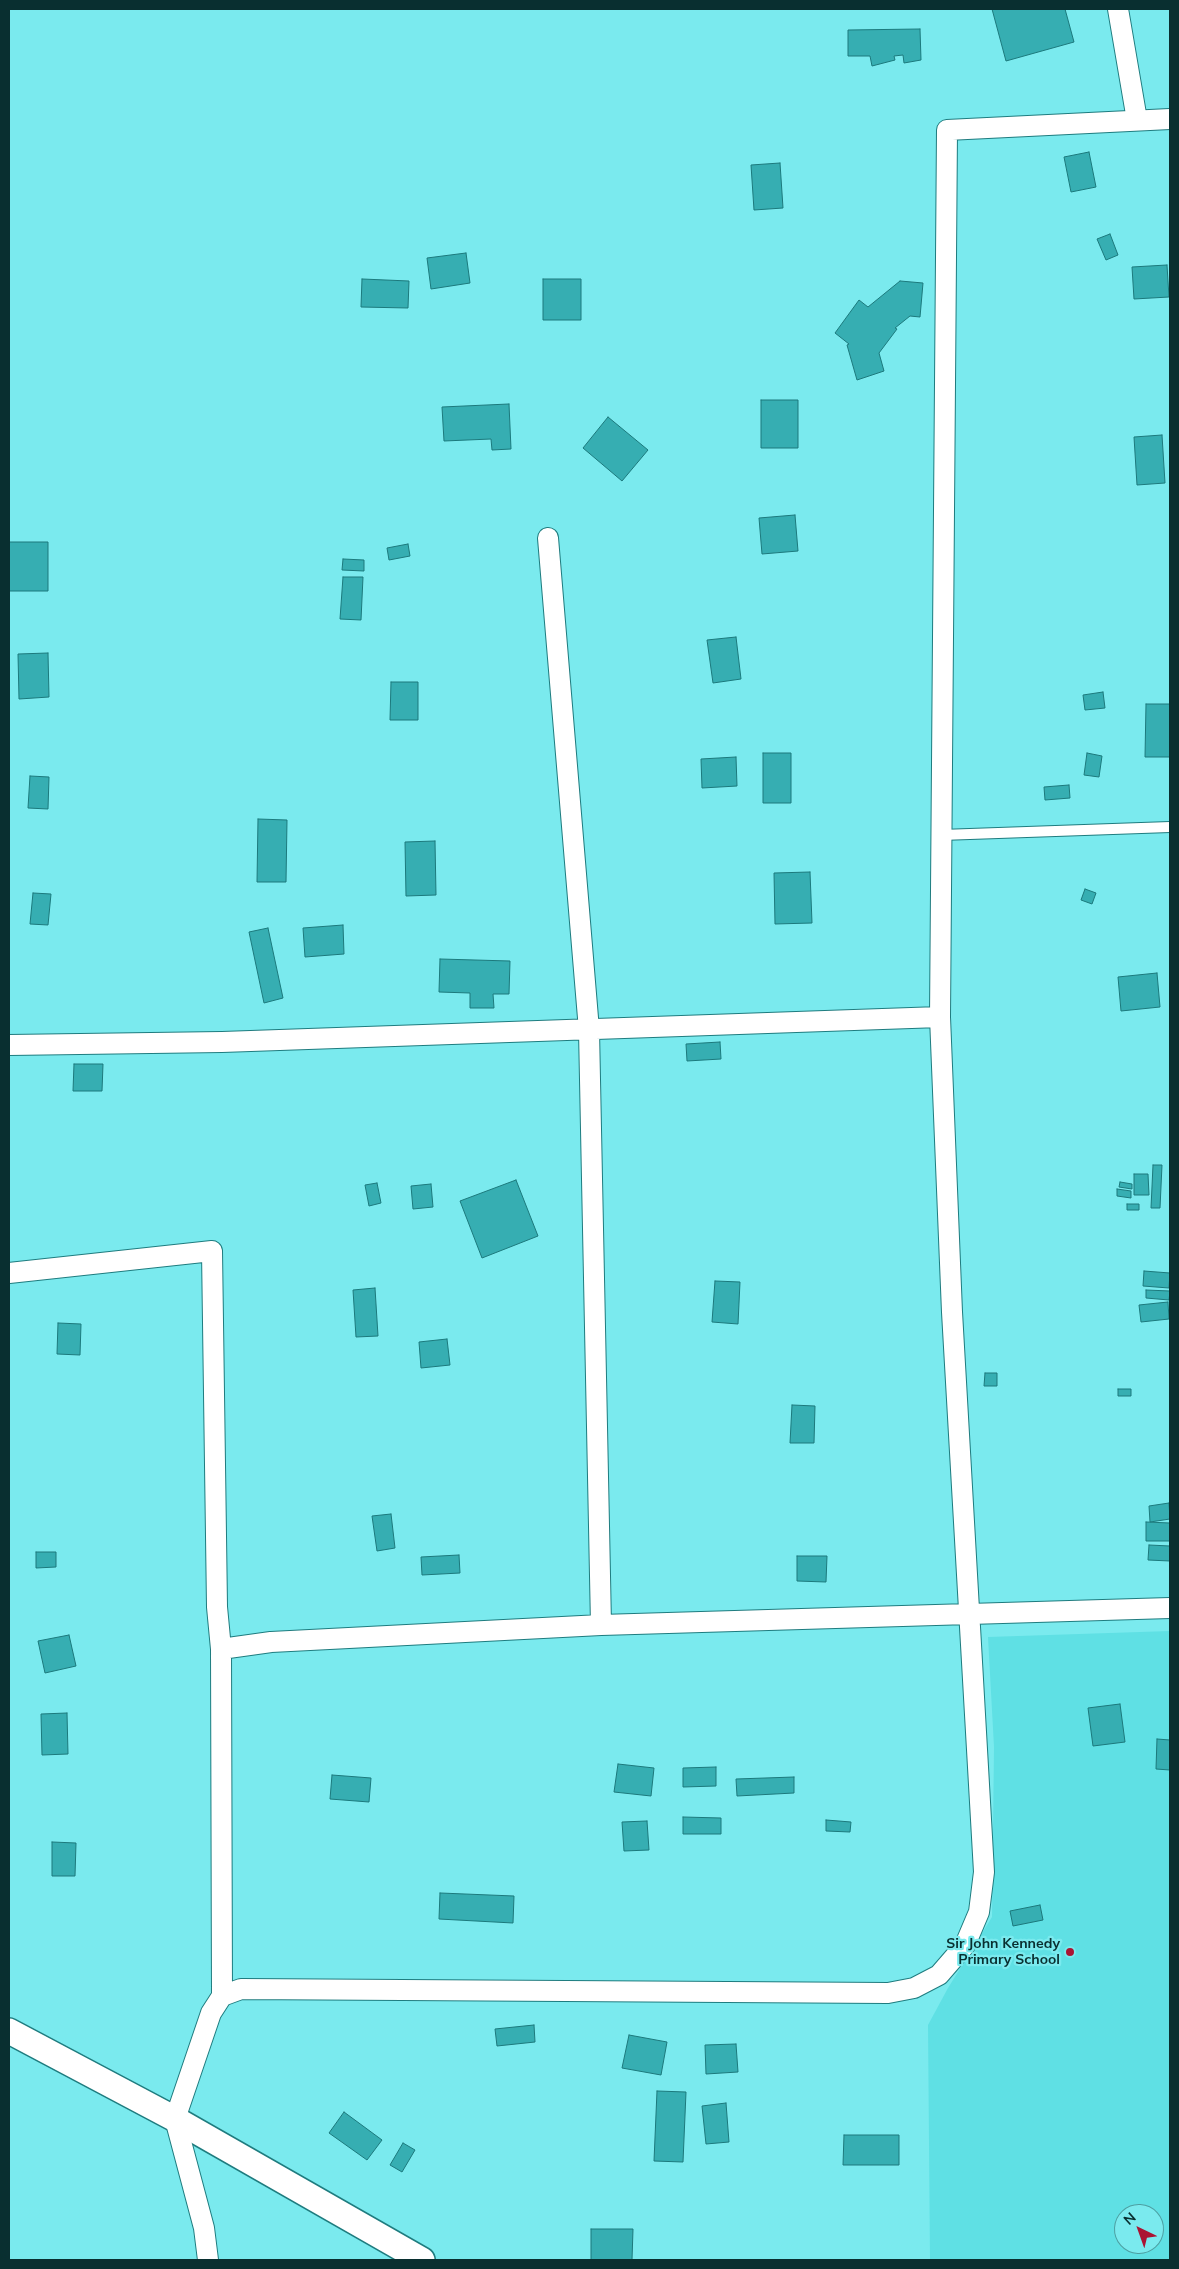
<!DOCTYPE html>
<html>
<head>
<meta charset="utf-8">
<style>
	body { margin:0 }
	#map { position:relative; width:1179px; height:2269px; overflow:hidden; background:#7aeaee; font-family:Mulish,sans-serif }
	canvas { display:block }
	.frame { position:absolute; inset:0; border:10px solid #092f30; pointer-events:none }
	.north { position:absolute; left:1114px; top:2204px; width:50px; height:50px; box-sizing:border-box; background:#7aeaee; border:1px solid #4d9fa2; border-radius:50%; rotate:318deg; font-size:14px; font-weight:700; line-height:20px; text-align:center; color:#092f30 }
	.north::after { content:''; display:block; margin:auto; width:18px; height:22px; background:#aa1433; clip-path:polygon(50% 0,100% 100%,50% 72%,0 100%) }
</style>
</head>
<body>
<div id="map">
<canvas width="1179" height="2269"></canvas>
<div class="frame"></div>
<div class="north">N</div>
</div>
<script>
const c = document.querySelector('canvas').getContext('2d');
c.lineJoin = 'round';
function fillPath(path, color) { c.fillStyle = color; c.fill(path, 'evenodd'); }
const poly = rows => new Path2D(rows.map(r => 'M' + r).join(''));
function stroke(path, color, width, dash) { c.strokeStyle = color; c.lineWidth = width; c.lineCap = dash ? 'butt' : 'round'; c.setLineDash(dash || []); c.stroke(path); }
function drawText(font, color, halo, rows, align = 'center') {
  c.font = font + ' Mulish,sans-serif'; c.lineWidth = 4.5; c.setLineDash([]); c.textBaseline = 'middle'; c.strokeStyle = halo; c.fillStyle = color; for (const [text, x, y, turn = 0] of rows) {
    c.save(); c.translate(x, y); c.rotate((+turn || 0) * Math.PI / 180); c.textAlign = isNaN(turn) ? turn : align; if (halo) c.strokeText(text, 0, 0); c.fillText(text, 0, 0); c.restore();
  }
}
fillPath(poly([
	[1170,1631,1170,2260,930,2260,928,2025,948,1988,992,1917,994,1747,988,1637],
	[1124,2214,1154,2214,1154,2244,1124,2244]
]), '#5fe0e4');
const building = poly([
	[992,9,1065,9,1074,42,1006,61,992,9],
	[920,29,921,60,904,63,903,55,894,56,895,60,872,66,870,56,848,56,848,30,920,29],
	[1089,152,1096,187,1071,192,1064,157,1089,152],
	[780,163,783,208,754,210,751,165,780,163],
	[1110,234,1118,255,1106,260,1097,239,1110,234],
	[466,253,470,283,431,289,427,258,466,253],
	[1167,265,1169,297,1134,299,1132,267,1167,265],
	[362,279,409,281,408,308,361,307,362,279],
	[543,279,581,279,581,320,543,320,543,279],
	[900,281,923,283,920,317,910,316,895,328,897,329,879,353,884,371,857,380,847,345,849,344,835,333,859,300,868,307,900,281],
	[761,400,798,400,798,448,761,448,761,400],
	[509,404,511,449,492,450,491,439,444,441,442,407,509,404],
	[608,417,648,450,622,481,583,448,608,417],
	[1162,435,1165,483,1137,485,1134,437,1162,435],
	[795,515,798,551,762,554,759,518,795,515],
	[9,542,48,542,48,591,9,591,9,542],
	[408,544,410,556,389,560,387,548,408,544],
	[343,559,364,560,364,571,342,570,343,559],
	[343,577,363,577,361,620,340,619,343,577],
	[736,637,741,679,713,683,707,640,736,637],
	[48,653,49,697,19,699,18,654,48,653],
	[391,682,418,682,418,720,390,720,391,682],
	[1103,692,1105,708,1085,710,1083,695,1103,692],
	[1146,704,1170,704,1170,757,1145,757,1146,704],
	[763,753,791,753,791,803,763,803,763,753],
	[1087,753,1102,756,1099,777,1084,775,1087,753],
	[736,757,737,786,702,788,701,759,736,757],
	[30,776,49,777,48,809,28,808,30,776],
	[1069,785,1070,798,1045,800,1044,787,1069,785],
	[258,819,287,820,286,882,257,882,258,819],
	[435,841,436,895,406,896,405,842,435,841],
	[810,872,812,923,775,924,774,873,810,872],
	[1085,889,1096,893,1092,904,1081,900,1085,889],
	[33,893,51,894,48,925,30,924,33,893],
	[343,925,344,954,305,957,303,928,343,925],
	[268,928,283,998,264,1003,249,932,268,928],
	[440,959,510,961,509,994,493,994,494,1008,470,1008,470,993,439,992,440,959],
	[1157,973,1160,1007,1121,1011,1118,977,1157,973],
	[720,1042,721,1059,687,1061,686,1044,720,1042],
	[74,1064,103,1064,102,1091,73,1091,74,1064],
	[1153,1165,1162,1165,1160,1208,1151,1208,1153,1165],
	[1134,1174,1148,1174,1149,1195,1134,1195,1134,1174],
	[516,1180,538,1236,482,1258,460,1201,516,1180],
	[1120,1182,1132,1184,1132,1189,1119,1187,1120,1182],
	[377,1183,381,1203,369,1206,365,1185,377,1183],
	[431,1184,433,1207,413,1209,411,1186,431,1184],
	[1117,1189,1131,1191,1131,1198,1117,1196,1117,1189],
	[1127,1204,1139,1204,1139,1210,1127,1210,1127,1204],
	[1144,1271,1170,1273,1169,1288,1143,1286,1144,1271],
	[715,1281,740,1282,738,1324,712,1322,715,1281],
	[375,1288,378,1336,356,1337,353,1290,375,1288],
	[1146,1290,1170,1291,1169,1300,1146,1298,1146,1290],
	[1168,1302,1169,1319,1141,1322,1139,1305,1168,1302],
	[58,1323,81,1324,80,1355,57,1354,58,1323],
	[447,1339,450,1365,421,1368,419,1342,447,1339],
	[985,1373,997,1373,997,1386,984,1386,985,1373],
	[1118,1389,1131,1389,1131,1396,1118,1396,1118,1389],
	[792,1405,815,1406,814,1443,790,1443,792,1405],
	[1169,1503,1170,1519,1150,1522,1149,1506,1169,1503],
	[391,1514,395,1548,377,1551,372,1516,391,1514],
	[1146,1522,1170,1523,1170,1541,1146,1541,1146,1522],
	[1149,1545,1170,1546,1170,1561,1148,1560,1149,1545],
	[36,1552,56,1552,56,1567,36,1568,36,1552],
	[459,1555,460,1573,422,1575,421,1557,459,1555],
	[797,1556,827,1556,826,1582,797,1581,797,1556],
	[69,1635,76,1666,45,1673,38,1641,69,1635],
	[1120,1704,1125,1742,1093,1746,1088,1708,1120,1704],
	[67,1713,68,1754,42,1755,41,1714,67,1713],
	[1157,1739,1170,1740,1170,1770,1156,1769,1157,1739],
	[618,1764,654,1768,651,1796,614,1792,618,1764],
	[716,1767,716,1786,683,1787,683,1768,716,1767],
	[332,1775,371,1778,369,1802,330,1799,332,1775],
	[794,1777,794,1793,737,1796,736,1779,794,1777],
	[683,1817,721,1818,721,1834,683,1834,683,1817],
	[826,1820,851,1822,850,1832,826,1831,826,1820],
	[647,1821,649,1850,624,1851,622,1822,647,1821],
	[52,1842,76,1843,75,1876,52,1876,52,1842],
	[440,1893,514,1896,513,1923,439,1919,440,1893],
	[1040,1905,1043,1920,1013,1926,1010,1911,1040,1905],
	[534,2025,535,2042,497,2046,495,2029,534,2025],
	[629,2035,667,2042,661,2075,622,2068,629,2035],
	[736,2044,738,2072,706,2074,705,2045,736,2044],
	[657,2091,686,2092,683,2162,654,2161,657,2091],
	[726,2103,729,2142,706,2144,702,2106,726,2103],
	[344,2112,382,2140,367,2160,329,2133,344,2112],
	[844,2135,899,2135,899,2165,843,2165,844,2135],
	[403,2143,415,2150,402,2172,390,2165,403,2143],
	[591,2229,633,2229,632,2260,591,2260,591,2229]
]);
fillPath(building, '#36aeb2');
stroke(building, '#1c797c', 1);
const service = poly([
	[941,835,1170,827]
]);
const minor = poly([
	[1118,9,1137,120],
	[548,538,589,1030,601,1625],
	[9,1045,222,1042,940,1017],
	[9,1273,212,1251,217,1607,221,1649],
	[222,1996,221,1649,271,1642,601,1625,1170,1608],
	[208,2260,204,2228,175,2119,211,2013,222,1996,241,1989,888,1993,914,1988,939,1975,965,1945,979,1912,984,1872,952,1312,940,1017,947,130,1170,119]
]);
const tertiary = poly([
	[9,2031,175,2119,422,2260]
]);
stroke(service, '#1f7c7f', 12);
stroke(minor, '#1f7c7f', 22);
stroke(tertiary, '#1f7c7f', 28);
stroke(service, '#fff', 10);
stroke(minor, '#fff', 20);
stroke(tertiary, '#fff', 25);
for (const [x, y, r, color] of [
	[1070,1952,5,"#aa1433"]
]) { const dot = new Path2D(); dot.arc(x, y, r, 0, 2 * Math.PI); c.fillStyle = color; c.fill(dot); stroke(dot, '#7aeaee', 2); }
drawText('bold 14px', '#092f30', '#7aeaee', [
	["Sir John Kennedy",1060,1944],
	["Primary School",1060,1960]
], 'right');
</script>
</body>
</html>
